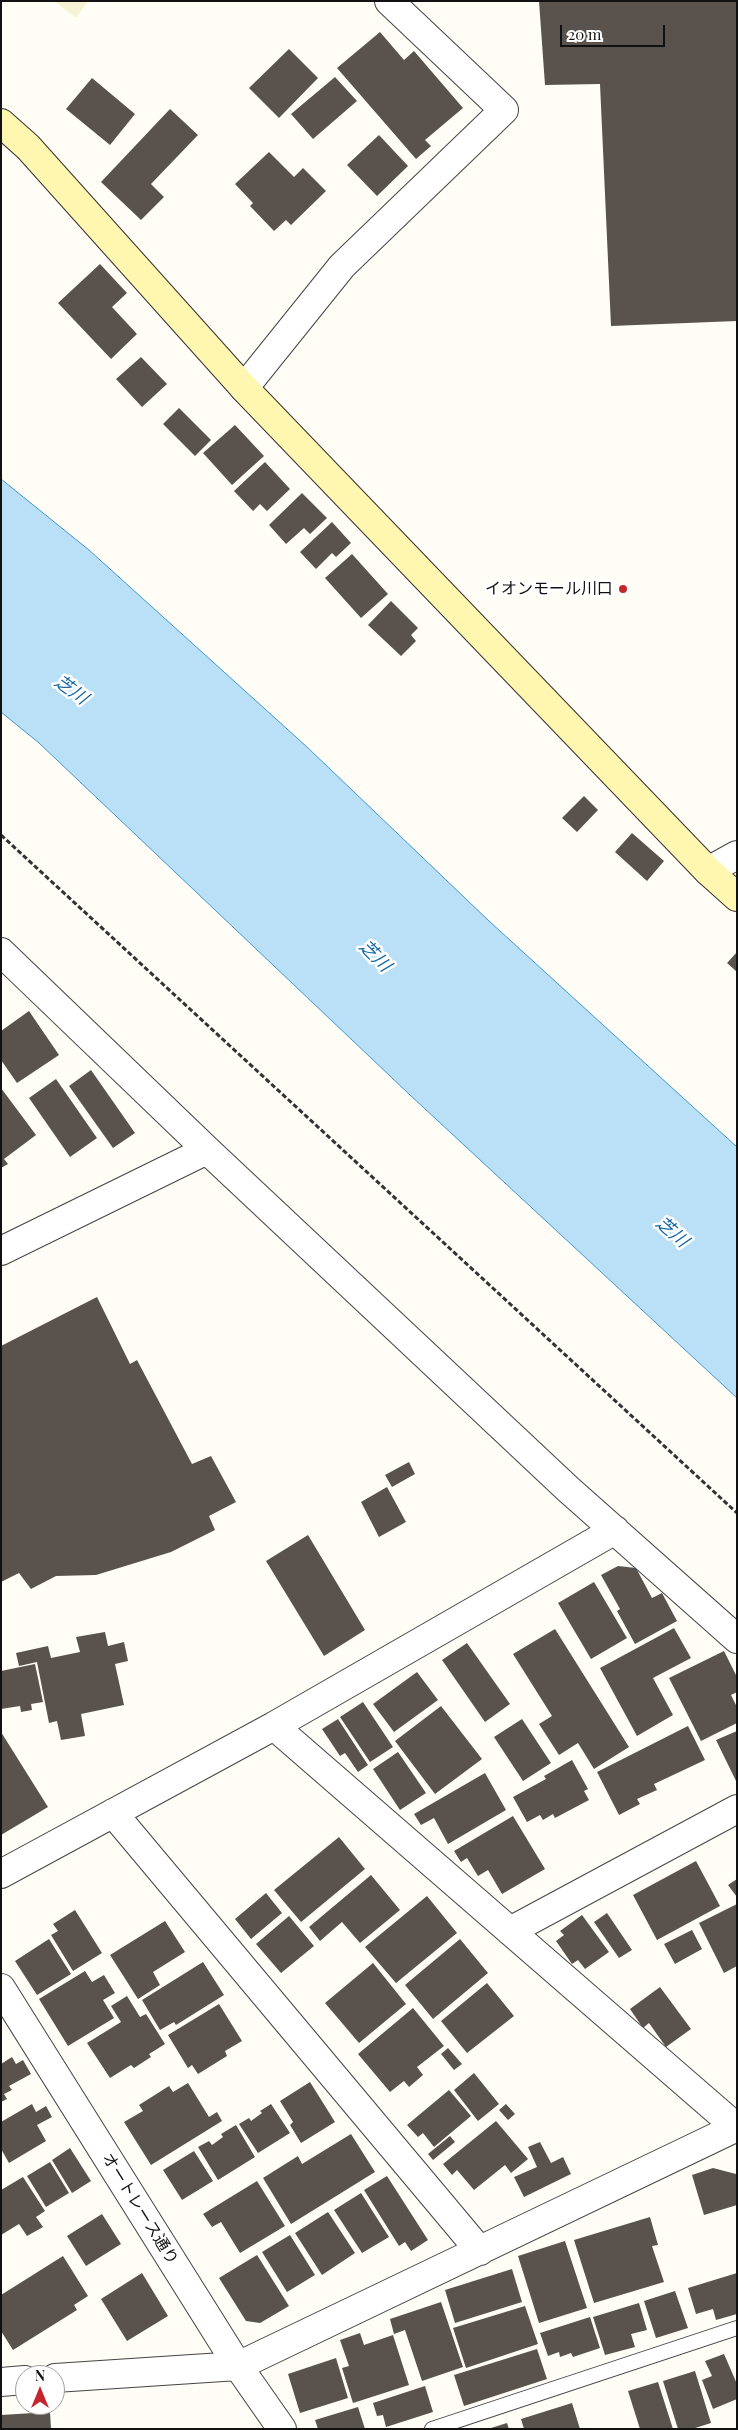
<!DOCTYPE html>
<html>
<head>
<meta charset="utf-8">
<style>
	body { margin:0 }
	#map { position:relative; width:738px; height:2430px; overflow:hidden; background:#fffdf5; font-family:"Playfair Display",serif }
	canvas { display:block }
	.frame { position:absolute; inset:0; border:2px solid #111; pointer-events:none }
	.north { position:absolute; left:15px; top:2365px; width:50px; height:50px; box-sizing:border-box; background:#fff; border:1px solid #a0a0a0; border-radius:50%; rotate:0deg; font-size:14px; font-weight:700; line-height:20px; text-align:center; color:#111 }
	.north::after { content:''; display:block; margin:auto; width:18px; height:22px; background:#c4262e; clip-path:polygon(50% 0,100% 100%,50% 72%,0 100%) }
	.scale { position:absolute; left:560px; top:25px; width:105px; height:22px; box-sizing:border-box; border:2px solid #111; border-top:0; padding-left:6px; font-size:15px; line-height:18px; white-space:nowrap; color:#111; -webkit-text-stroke:4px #fff; paint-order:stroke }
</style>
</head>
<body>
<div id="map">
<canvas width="738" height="2430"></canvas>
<div class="frame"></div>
<div class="north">N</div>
<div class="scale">20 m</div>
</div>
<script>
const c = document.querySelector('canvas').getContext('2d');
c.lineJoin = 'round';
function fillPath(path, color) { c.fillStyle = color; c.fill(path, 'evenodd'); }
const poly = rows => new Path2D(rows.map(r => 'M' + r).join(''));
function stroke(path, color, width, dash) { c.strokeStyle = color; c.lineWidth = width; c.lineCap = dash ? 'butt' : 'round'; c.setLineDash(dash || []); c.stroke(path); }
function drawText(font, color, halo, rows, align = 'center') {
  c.font = font + ' "Playfair Display","Noto Sans JP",serif'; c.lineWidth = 5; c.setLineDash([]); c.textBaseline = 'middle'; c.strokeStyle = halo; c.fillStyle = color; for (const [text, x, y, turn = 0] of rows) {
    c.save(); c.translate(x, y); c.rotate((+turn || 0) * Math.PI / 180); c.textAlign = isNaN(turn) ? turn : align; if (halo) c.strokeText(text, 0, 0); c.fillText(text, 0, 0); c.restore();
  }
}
fillPath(poly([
	[54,1,88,1,76,18]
]), '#f6f3d4');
const water = poly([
	[1,479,89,550,307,747,489,921,737,1147,737,1398,410,1095,39,743,1,712,1,479]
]);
fillPath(water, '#b9e0f7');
stroke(water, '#3f96cf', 1);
fillPath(poly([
	[539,1,737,1,737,321,611,326,600,84,545,85],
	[380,32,404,60,414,51,463,108,425,140,431,146,416,159,337,68],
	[289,49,318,78,279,118,249,88],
	[335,77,357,101,313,139,291,114],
	[92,78,135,114,110,145,66,109],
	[170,109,198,135,151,184,164,197,141,220,101,182],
	[379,135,408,166,377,196,347,165],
	[269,152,294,177,303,168,326,191,291,225,286,220,274,231,250,206,253,203,235,184],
	[100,264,127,293,112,307,137,334,111,359,58,303],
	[141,357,167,384,142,407,116,379],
	[179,408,211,440,195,456,163,424],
	[235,425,264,456,232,485,203,453],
	[265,462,290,489,267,511,260,504,253,511,234,491],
	[302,493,327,518,310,534,304,528,286,544,269,525],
	[332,522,351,543,336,557,332,553,316,569,300,552],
	[352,554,388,594,361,618,325,578],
	[391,601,418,628,411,635,416,641,401,656,368,625],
	[584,796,598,810,577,832,562,818],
	[632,833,664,861,647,881,615,852],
	[737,952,737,972,727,963],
	[29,1011,59,1055,17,1083,1,1060,1,1031],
	[91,1070,135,1133,113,1148,69,1086],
	[56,1079,97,1138,70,1157,29,1098],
	[1,1088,36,1135,4,1159,8,1164,1,1168],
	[97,1297,130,1364,137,1360,192,1464,211,1456,236,1502,209,1516,215,1530,171,1552,96,1575,56,1576,31,1589,19,1573,1,1582,1,1346],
	[409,1462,415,1474,392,1487,385,1475],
	[387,1487,406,1522,379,1537,361,1502],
	[308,1535,365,1630,324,1656,266,1561],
	[618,1566,636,1568,652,1598,662,1593,677,1621,635,1644,617,1611,620,1609,601,1575],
	[594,1582,627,1638,591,1659,558,1603],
	[674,1628,691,1658,653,1678,673,1715,637,1736,600,1668],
	[555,1629,629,1747,594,1769,578,1743,559,1755,539,1724,552,1716,513,1654],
	[105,1632,108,1646,124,1642,128,1661,115,1664,124,1705,81,1714,85,1736,61,1740,57,1721,49,1723,37,1662,19,1666,16,1653,48,1646,51,1658,80,1652,76,1637],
	[467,1643,510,1704,485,1722,442,1660],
	[724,1651,737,1677,737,1692,731,1695,737,1707,737,1723,701,1741,669,1678],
	[35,1664,43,1702,31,1704,32,1710,21,1712,20,1706,1,1709,1,1671],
	[417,1672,438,1700,394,1732,373,1704],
	[363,1702,393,1747,370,1762,340,1717],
	[441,1706,482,1759,435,1794,395,1741],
	[338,1719,368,1765,358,1772,345,1753,340,1756,322,1729],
	[522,1719,551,1763,523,1781,494,1737],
	[688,1726,705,1760,654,1784,657,1790,637,1799,640,1804,619,1815,597,1772],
	[737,1731,737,1783,716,1740],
	[1,1732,48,1807,1,1835],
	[398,1752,426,1793,400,1810,373,1769],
	[572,1760,588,1789,584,1791,589,1800,555,1818,553,1814,543,1820,540,1815,527,1822,513,1797,546,1779,544,1776],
	[485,1773,506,1810,448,1844,434,1818,421,1825,414,1814],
	[513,1816,545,1869,502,1894,488,1870,478,1876,467,1858,461,1862,454,1851],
	[339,1837,365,1869,301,1922,274,1890],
	[696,1861,720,1906,657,1940,633,1895],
	[371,1875,400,1910,360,1943,342,1922,320,1941,309,1927],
	[737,1879,737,1897,728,1885],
	[266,1893,282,1913,251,1939,235,1919],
	[427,1896,457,1933,396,1983,365,1947],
	[737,1904,737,1966,724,1973,699,1923],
	[75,1910,102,1953,73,1971,51,1935,58,1931,53,1924],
	[607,1913,632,1950,619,1958,594,1922],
	[582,1915,609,1952,585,1969,578,1960,572,1964,556,1941,564,1935,560,1931],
	[289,1916,314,1946,281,1973,256,1944],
	[165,1921,185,1952,153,1972,160,1985,138,1999,110,1955],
	[692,1930,702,1949,675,1964,664,1944],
	[49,1939,71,1974,37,1995,15,1961],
	[460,1939,488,1973,433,2019,405,1985],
	[203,1962,224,1995,176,2025,174,2022,160,2030,142,2000],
	[373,1963,406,2004,359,2043,325,2003],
	[85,1971,92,1982,104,1975,115,1993,103,2000,114,2018,68,2046,39,1999],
	[487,1983,514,2016,467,2053,441,2021],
	[660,1987,691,2029,666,2047,649,2023,643,2028,630,2009],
	[127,1996,140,2017,146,2014,165,2044,149,2054,151,2057,134,2068,131,2065,110,2078,87,2043,121,2022,111,2006],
	[219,2004,242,2041,225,2051,227,2056,198,2074,192,2065,188,2068,168,2035],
	[413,2008,444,2046,417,2067,423,2075,409,2087,404,2081,390,2092,358,2054],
	[448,2048,462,2064,454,2070,441,2054],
	[12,2057,16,2064,23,2060,31,2074,9,2086,12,2090,4,2094,7,2099,1,2102,1,2064],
	[474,2073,499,2104,478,2121,454,2090],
	[310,2082,335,2122,301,2143,290,2125,293,2122,280,2101],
	[188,2083,209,2117,217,2112,222,2121,151,2165,124,2122,143,2111,139,2105,169,2086,173,2092],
	[449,2090,471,2116,434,2147,423,2133,418,2137,407,2125],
	[32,2104,36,2112,46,2106,52,2117,37,2125,46,2141,9,2163,1,2149,1,2122],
	[271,2104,290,2133,258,2153,239,2124,249,2118,251,2121,262,2113,260,2111],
	[506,2104,515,2114,508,2120,499,2110],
	[496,2121,528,2159,511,2173,505,2165,474,2190,457,2170,452,2175,443,2164],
	[236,2125,255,2157,218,2180,198,2147,209,2141,212,2145,223,2137,221,2134],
	[351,2134,375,2172,291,2224,263,2178,298,2156,302,2164],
	[450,2136,455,2142,433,2160,428,2154],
	[540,2142,551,2163,563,2157,571,2174,524,2197,514,2177,537,2167,528,2147],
	[70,2148,91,2181,72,2193,52,2160],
	[194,2151,213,2181,182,2200,163,2170],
	[50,2162,69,2193,46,2207,27,2176],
	[713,2168,736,2174,737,2205,704,2215,692,2175],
	[387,2176,428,2240,411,2251,405,2242,399,2246,364,2190],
	[23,2177,45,2211,36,2217,43,2227,27,2236,19,2224,1,2235,1,2190],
	[257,2181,285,2226,240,2253,221,2222,212,2227,203,2214],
	[361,2193,389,2237,362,2253,334,2210],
	[328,2212,355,2253,322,2275,295,2233],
	[102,2214,121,2244,86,2266,67,2236],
	[650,2217,658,2245,652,2246,664,2282,594,2303,574,2240],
	[290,2235,315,2275,287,2292,262,2252],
	[565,2241,587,2308,539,2323,518,2256],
	[257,2255,289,2306,260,2323,246,2321,219,2278],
	[63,2256,88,2296,74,2305,77,2310,13,2350,1,2331,1,2295],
	[512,2269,522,2302,455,2323,445,2290],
	[142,2273,168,2316,127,2341,101,2299],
	[737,2273,737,2314,716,2320,713,2309,696,2314,688,2288],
	[675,2291,688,2328,656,2338,644,2301],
	[441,2302,463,2367,422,2381,405,2330,394,2334,390,2319],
	[639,2303,647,2330,631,2334,635,2347,605,2355,593,2317],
	[525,2306,538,2344,466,2368,453,2328],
	[590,2317,600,2348,573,2357,571,2353,560,2357,559,2352,548,2356,540,2333],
	[360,2333,364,2345,393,2335,409,2385,353,2403,342,2368,349,2366,340,2340],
	[537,2349,547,2379,464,2406,454,2375],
	[724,2354,737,2384,737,2399,713,2409,702,2380,712,2376,705,2361],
	[336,2358,348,2398,300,2413,288,2374],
	[695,2371,711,2423,692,2429,678,2429,663,2381],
	[658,2382,673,2429,640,2429,628,2391],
	[425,2386,433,2412,386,2427,383,2415,377,2416,373,2403],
	[572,2403,580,2429,524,2429,521,2419],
	[358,2407,365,2429,318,2429,315,2420],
	[50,2412,51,2429,1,2429,1,2415],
	[507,2423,509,2429,491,2429,491,2428]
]), '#5a524d');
const lane = poly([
	[432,2429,737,2328]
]);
const street = poly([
	[244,388,342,266,504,110,389,1],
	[708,871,737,855],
	[1,952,207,1150,568,1489,737,1639],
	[1,1251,207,1150],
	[274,1726,737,2128],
	[113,1813,480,2251],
	[1,1874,274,1726,615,1530],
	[510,1931,737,1809],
	[1,1988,238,2366,282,2429],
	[55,2378,238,2366,737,2127],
	[1,2382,25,2380]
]);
const secondary = poly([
	[1,123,28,147,244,388,708,871,737,897]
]);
stroke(lane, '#444', 16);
stroke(street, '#444', 30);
stroke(secondary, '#333', 30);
stroke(poly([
	[1,835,737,1513]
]), '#333', 3, [5, 2.5]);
stroke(lane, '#fff', 14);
stroke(street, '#fff', 28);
stroke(secondary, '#fff6b0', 28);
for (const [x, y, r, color] of [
	[623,589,5,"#c4262e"]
]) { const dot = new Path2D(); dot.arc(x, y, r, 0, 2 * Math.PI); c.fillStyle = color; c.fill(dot); stroke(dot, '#fff', 2); }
drawText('16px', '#111', '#fff', [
	["イオンモール川口",613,589]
], 'right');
drawText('16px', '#111', '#fff', [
	["オートレース通り",140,2209,58]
]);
drawText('italic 18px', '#1768a6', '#fff', [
	["芝川",71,690,36],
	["芝川",375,956,45],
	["芝川",672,1232,41]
]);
</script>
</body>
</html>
